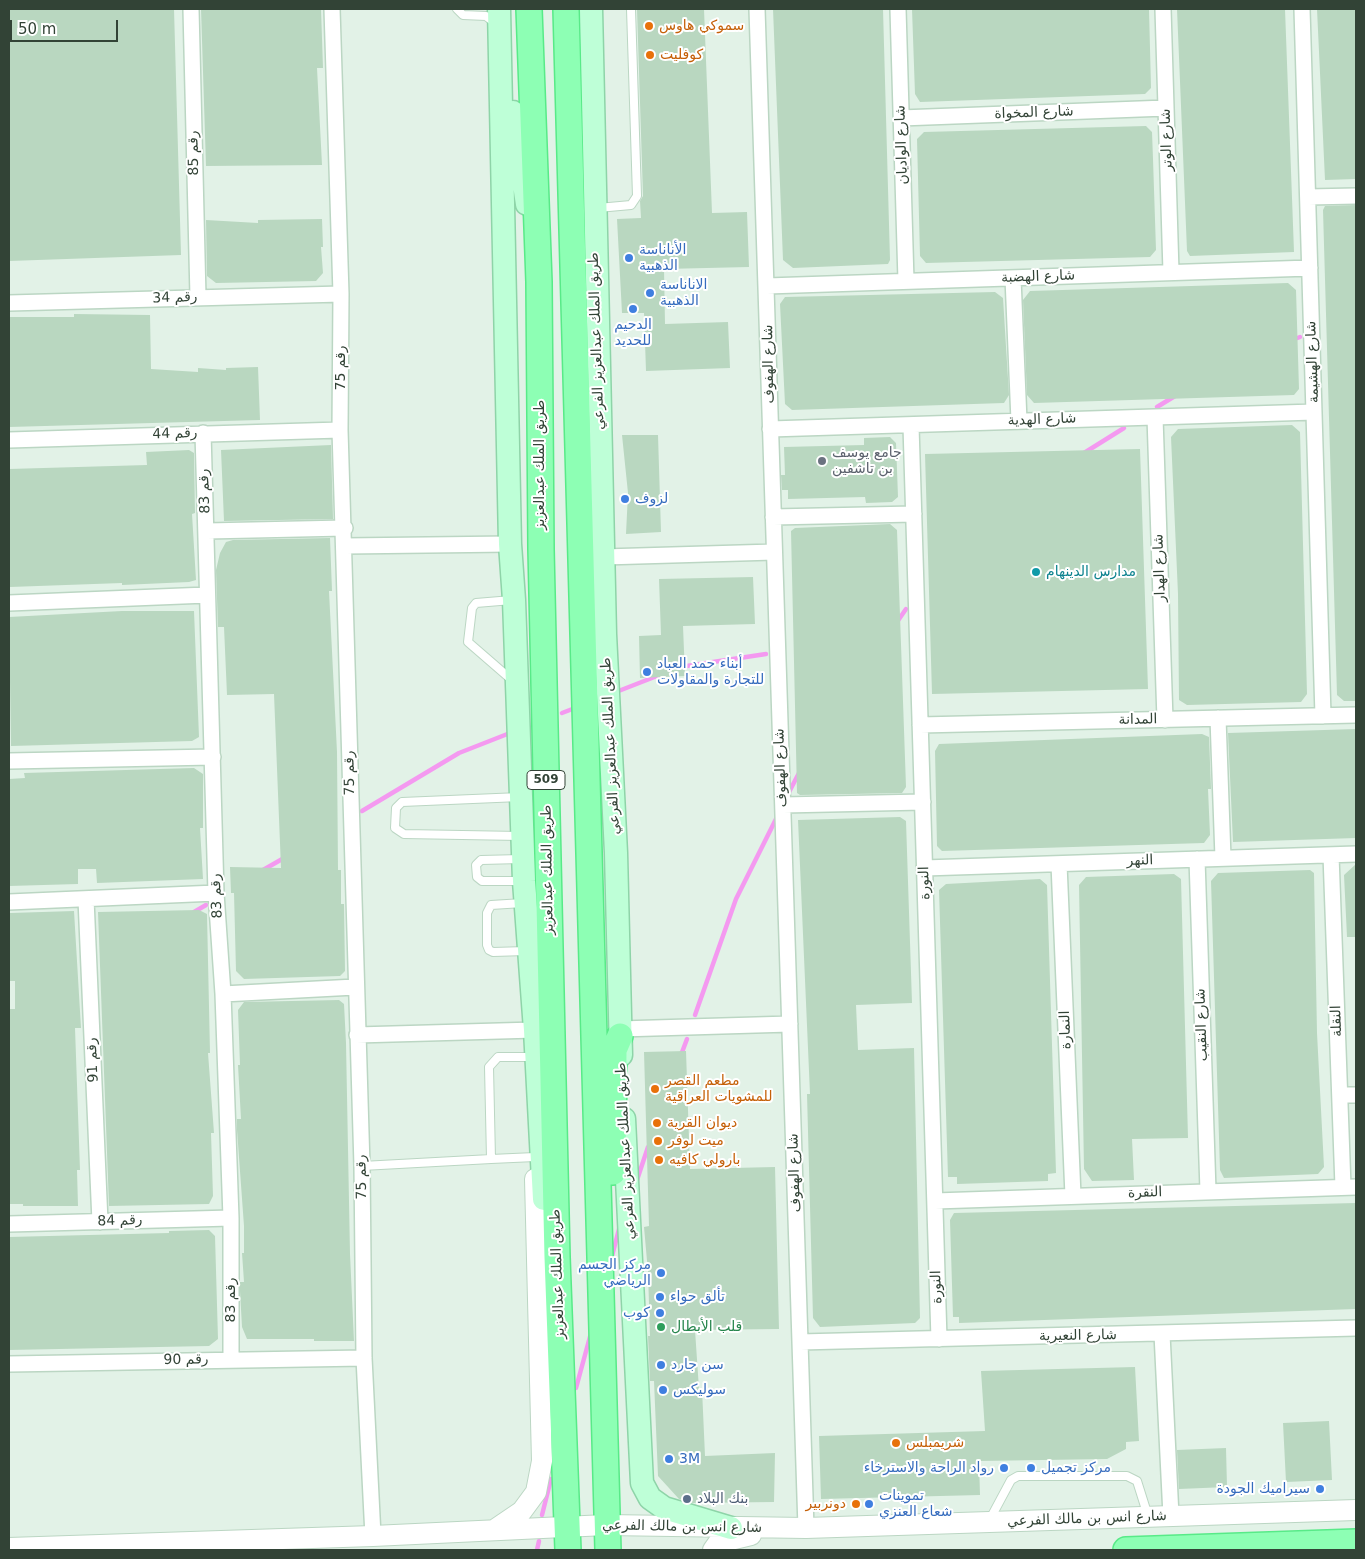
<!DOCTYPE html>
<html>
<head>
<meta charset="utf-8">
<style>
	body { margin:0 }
	#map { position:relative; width:1365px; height:1559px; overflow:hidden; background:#e2f2e7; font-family:"DejaVu Sans",sans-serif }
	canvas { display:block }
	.frame { position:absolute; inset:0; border:10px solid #324336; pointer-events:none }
	.scale { position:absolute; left:10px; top:20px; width:108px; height:22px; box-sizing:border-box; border:2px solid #324336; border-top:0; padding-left:6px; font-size:15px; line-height:18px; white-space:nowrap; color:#324336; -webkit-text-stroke:4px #fff; paint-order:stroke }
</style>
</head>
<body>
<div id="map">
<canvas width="1365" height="1559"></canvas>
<div class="frame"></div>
<div class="scale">50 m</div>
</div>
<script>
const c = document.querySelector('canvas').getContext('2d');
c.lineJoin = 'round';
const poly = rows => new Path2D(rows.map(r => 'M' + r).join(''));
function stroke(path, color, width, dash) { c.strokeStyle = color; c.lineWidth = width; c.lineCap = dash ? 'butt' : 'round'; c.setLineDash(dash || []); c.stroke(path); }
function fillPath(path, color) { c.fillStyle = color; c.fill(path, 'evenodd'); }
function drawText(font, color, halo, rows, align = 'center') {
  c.font = font + ' "DejaVu Sans",Vazirmatn,sans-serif'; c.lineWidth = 4; c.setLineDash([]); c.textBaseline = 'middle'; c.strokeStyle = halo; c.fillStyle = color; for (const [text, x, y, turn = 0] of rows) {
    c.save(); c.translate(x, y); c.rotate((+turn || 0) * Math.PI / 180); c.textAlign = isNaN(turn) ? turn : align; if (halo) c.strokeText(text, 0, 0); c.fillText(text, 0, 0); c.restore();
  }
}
stroke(poly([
	[1292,340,1300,337],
	[1157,407,1175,396],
	[1084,453,1124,428],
	[897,622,906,609],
	[680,667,766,654],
	[616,692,657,676],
	[562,713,575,708],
	[788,794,799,773],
	[362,811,459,753,510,733],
	[263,870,284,858],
	[194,912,206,905],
	[695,1015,736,899,777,817],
	[681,1055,687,1039],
	[637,1180,648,1147],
	[611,1260,619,1229],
	[576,1388,591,1333],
	[542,1515,551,1479],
	[537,1550,539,1541]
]), '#f499f0', 4.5);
fillPath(poly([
	[9,9,174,9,181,255,9,261],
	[201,9,321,9,323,68,317,68,322,165,206,166],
	[637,9,704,9,712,213,747,212,749,267,664,269,665,324,728,322,730,368,646,371,644,313,622,313,617,219,641,218,640,201,643,196],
	[773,9,883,9,890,260,888,264,793,268,783,260],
	[912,9,1149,9,1151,88,1145,94,920,102,915,94],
	[1177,9,1285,9,1294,252,1190,256,1187,251],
	[1317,9,1356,9,1356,179,1325,180],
	[1146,126,1152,132,1153,159,1156,250,1150,257,926,263,920,256,917,139,924,132],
	[1356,205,1356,701,1344,701,1337,695,1323,210,1325,206],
	[322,219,323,247,321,247,323,273,316,281,216,283,207,276,206,220,258,223,258,220],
	[1288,283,1296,290,1299,389,1294,395,1034,403,1027,395,1023,300,1030,291],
	[995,292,1003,298,1009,395,1004,403,792,410,785,404,780,304,785,297],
	[74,314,150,315,151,369,198,372,198,368,226,370,226,368,258,367,260,420,9,427,9,317,74,317],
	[1292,425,1300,432,1307,694,1301,702,1187,705,1179,700,1178,594,1171,437,1178,429],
	[622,435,658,435,661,532,626,534,628,493],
	[890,437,896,443,898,497,892,502,866,503,865,497,788,499,788,490,782,490,781,475,785,475,784,447,864,445,864,438],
	[331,445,333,519,224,521,221,450],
	[1140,449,1148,689,932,694,925,454],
	[189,450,194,453,195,513,192,514,196,580,189,582,122,585,122,583,10,587,9,469,147,465,146,452],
	[890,524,897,530,906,787,902,793,800,795,797,793,791,531,795,528],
	[330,538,332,591,329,591,337,752,338,870,341,870,341,904,344,904,345,971,340,976,244,979,236,971,234,893,231,893,230,867,281,868,274,694,227,695,224,627,218,627,216,570,220,553,226,542,233,540],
	[753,577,755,624,683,626,685,676,640,678,639,636,661,635,659,579],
	[122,611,194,611,199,737,192,741,11,746,9,617],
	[1356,729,1356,838,1233,842,1228,733],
	[1202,734,1209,737,1211,789,1208,789,1210,835,1204,843,942,851,937,846,935,751,939,744],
	[194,768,203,774,203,828,200,828,203,879,97,883,96,869,78,869,78,884,9,886,9,779,25,778,24,773],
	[900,817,906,821,912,1003,856,1005,858,1050,914,1048,920,1318,915,1323,820,1327,813,1318,807,1094,810,1094,798,820],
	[1356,864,1356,937,1347,937,1344,875],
	[1310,870,1314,873,1317,1033,1324,1167,1318,1174,1224,1178,1220,1170,1211,881,1218,873],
	[1174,874,1181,879,1188,1138,1132,1139,1134,1180,1092,1181,1084,1169,1079,885,1086,877],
	[1040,879,1047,885,1056,1173,1048,1174,1048,1181,957,1184,957,1177,948,1177,939,890,946,884],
	[199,910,207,914,210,1053,208,1053,214,1133,211,1133,213,1196,209,1204,109,1206,98,912],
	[74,911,81,1028,75,1028,80,1170,77,1170,78,1206,23,1206,23,1204,9,1204,9,1009,15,1009,15,981,9,981,9,915,10,913],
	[339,1000,344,1004,346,1043,350,1254,354,1341,314,1341,314,1339,247,1339,242,1327,240,1291,240,1282,244,1282,242,1253,244,1253,244,1226,237,1130,237,1119,241,1119,238,1065,240,1065,238,1010,244,1002],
	[686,1051,690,1169,775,1167,779,1329,695,1330,699,1389,702,1389,705,1456,775,1453,774,1502,693,1503,679,1499,658,1476,654,1381,650,1381,648,1336,650,1336,648,1272,644,1227,649,1226,644,1052],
	[1356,1203,1356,1309,959,1323,959,1317,953,1317,950,1220,954,1213],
	[209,1230,215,1236,218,1339,209,1346,9,1350,9,1237,169,1233,169,1231],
	[1135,1367,1139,1441,1126,1442,1126,1449,1107,1459,979,1461,980,1495,821,1499,819,1436,985,1431,981,1371],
	[1329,1421,1332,1480,1286,1482,1283,1423],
	[1226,1448,1227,1487,1179,1489,1177,1450]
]), '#b9d7c0');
const service = poly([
	[457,9,463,15,486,16,495,23],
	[598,208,631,205,637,196,631,9],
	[512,600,476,603,472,608,468,642,513,681],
	[520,797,402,802,396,808,395,828,404,834,520,836],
	[521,859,481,860,476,865,477,877,482,881,522,881],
	[523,903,491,905,487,913,487,945,489,950,493,952,526,951],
	[532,1057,498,1057,489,1067,491,1159,535,1157],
	[362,1166,491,1159],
	[989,1521,1011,1480,1018,1476,1127,1476,1137,1481,1148,1516]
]);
const minor = poly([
	[191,9,198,297],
	[332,9,341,294,340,430,362,1166,364,1358,373,1536],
	[757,9,806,1528],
	[898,9,906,281],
	[1163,9,1171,272],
	[1302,9,1323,716],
	[901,118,1166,108],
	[1308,197,1356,196],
	[1013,278,1019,421],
	[767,286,1310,268],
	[9,303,341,294],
	[1155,417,1165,720],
	[911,426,939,1339],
	[770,429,1314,412],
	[203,433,216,893,223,994,231,1218,231,1359],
	[9,440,340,430],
	[773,517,914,514],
	[207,531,345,528],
	[345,546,510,544],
	[604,557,774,552],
	[9,603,207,595],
	[1218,718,1223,858],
	[920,725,1356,715],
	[9,761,213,757],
	[783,805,923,802],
	[1331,855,1343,1187],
	[1197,859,1208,1191],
	[1059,864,1073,1196],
	[924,868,1356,854],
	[86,899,100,1222],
	[9,902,216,893],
	[223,994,355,987],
	[620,1029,790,1024],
	[357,1035,535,1030],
	[1340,1095,1356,1095],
	[935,1201,1356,1187],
	[9,1224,231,1218],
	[1162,1334,1171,1516],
	[800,1342,1356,1328],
	[9,1364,364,1358]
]);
const tertiary = poly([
	[494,1530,522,1511,536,1492,542,1461,535,1179],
	[9,1548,373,1536,606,1525,806,1528,1356,1510],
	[713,1550,718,1543,751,1535]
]);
const secondary = poly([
	[499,9,510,544,514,600,524,881,535,1030,544,1199],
	[591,9,605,634,616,853,621,1055],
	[513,112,527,204],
	[624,1119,642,1483,650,1498,664,1508,731,1528]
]);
const primary = poly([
	[529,9,539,282,541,549,557,1257,568,1550],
	[566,9,608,1550],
	[613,1172,614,1050,620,1036],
	[1126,1550,1356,1542]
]);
stroke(service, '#bbd6c3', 10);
stroke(minor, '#bbd6c3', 18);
stroke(tertiary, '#bbd6c3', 22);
stroke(secondary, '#8ed4a8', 25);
stroke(primary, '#58ea88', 28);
stroke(service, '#fff', 8);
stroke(minor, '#fff', 15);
stroke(tertiary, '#fff', 20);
stroke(secondary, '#beffd7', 22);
stroke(primary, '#8dffb4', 25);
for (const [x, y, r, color] of [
	[649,26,5,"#e8710a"],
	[650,55,5,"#e8710a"],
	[629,258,5,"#3f7fe0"],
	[650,293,5,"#3f7fe0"],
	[633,309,5,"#3f7fe0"],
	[822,461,5,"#6b7280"],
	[625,499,5,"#3f7fe0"],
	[1036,572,5,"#0f9aa8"],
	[647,672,5,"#3f7fe0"],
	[655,1089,5,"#e8710a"],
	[657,1123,5,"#e8710a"],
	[658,1141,5,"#e8710a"],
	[659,1160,5,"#e8710a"],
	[661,1273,5,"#3f7fe0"],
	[660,1297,5,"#3f7fe0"],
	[660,1313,5,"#3f7fe0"],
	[661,1327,5,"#2e9e5b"],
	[661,1365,5,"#3f7fe0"],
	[663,1390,5,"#3f7fe0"],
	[896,1443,5,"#e8710a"],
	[669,1459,5,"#3f7fe0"],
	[1004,1468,5,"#3f7fe0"],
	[1031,1468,5,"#3f7fe0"],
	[1320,1489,5,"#3f7fe0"],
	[687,1499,5,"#5c6f8a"],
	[856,1504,5,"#e8710a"],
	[869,1504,5,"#3f7fe0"]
]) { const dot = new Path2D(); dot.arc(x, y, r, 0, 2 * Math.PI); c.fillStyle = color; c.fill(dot); stroke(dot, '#fff', 2); }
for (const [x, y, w] of [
	[546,780,38]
]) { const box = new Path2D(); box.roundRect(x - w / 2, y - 9.5, w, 19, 4); c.fillStyle = '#fff'; c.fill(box); stroke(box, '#324336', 1); }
drawText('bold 12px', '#324336', null, [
	["509",546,780]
]);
drawText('14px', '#c56008', '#fff', [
	["سموكي هاوس",659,26],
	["كوفليت",660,55],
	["مطعم القصر",665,1081],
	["للمشويات العراقية",665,1097],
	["ديوان القرية",667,1123],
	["ميت لوفر",668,1141],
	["بارولي كافيه",669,1160],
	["شريمبلس",906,1443],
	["دونربير",846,1504,"right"]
], 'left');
drawText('14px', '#324336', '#fff', [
	["شارع المخواة",1034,113,-2],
	["شارع الوتر",1167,140,-92],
	["شارع الواديان",902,145,-92],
	["رقم 85",194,153,-91],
	["شارع الهضبة",1038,277,-2],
	["رقم 34",175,298,-2],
	["طريق الملك عبدالعزيز الفرعي",597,341,-92],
	["شارع الهشيمة",1313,362,-92],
	["شارع الهفوف",769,364,-91],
	["رقم 75",341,368,-90],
	["شارع الهدية",1042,420,-2],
	["رقم 44",175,434,-2],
	["طريق الملك عبدالعزيز",540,465,-90],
	["رقم 83",205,491,-92],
	["شارع الهدار",1160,568,-92],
	["المدانة",1138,720,-1],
	["طريق الملك عبدالعزيز الفرعي",611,746,-93],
	["شارع الهفوف",781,768,-92],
	["رقم 75",350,773,-91],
	["النهر",1140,861,-2],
	["طريق الملك عبدالعزيز",548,870,-91],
	["النورة",925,883,-92],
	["رقم 83",217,896,-93],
	["النقلة",1337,1021,-92],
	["شارع النقيب",1202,1025,-92],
	["النمارة",1066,1030,-92],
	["رقم 91",93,1060,-93],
	["طريق الملك عبدالعزيز الفرعي",626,1151,-93],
	["شارع الهفوف",795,1173,-92],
	["رقم 75",362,1177,-91],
	["النقرة",1145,1193,-2],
	["رقم 84",120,1221,-2],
	["طريق الملك عبدالعزيز",558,1274,-92],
	["النورة",937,1287,-92],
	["رقم 83",231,1300,-90],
	["شارع النعيرية",1078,1336,-1],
	["رقم 90",186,1360,-1],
	["شارع انس بن مالك الفرعي",1087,1519,-2],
	["شارع انس بن مالك الفرعي",682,1527,1]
]);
drawText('14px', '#366cbe', '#fff', [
	["الأناناسة",639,250],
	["الذهبية",639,266],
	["الاناناسة",660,285],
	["الذهبية",660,301],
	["الدحيم",633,325,"center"],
	["للحديد",633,341,"center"],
	["لزوف",635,499],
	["أبناء حمد العباد",657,664],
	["للتجارة والمقاولات",657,680],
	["مركز الجسم",651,1265,"right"],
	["الرياضي",651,1281,"right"],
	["تألق حواء",670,1297],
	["كوب",650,1313,"right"],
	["سن جارد",671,1365],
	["سوليكس",673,1390],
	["3M",679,1459],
	["رواد الراحة والاسترخاء",994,1468,"right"],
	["مركز تجميل",1041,1468],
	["سيراميك الجودة",1310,1489,"right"],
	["تموينات",879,1496],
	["شعاع العنزي",879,1512]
], 'left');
drawText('14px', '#5b616d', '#fff', [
	["جامع يوسف",832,453],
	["بن تاشفين",832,469]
], 'left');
drawText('14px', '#0d838f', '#fff', [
	["مدارس الدينهام",1046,572]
], 'left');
drawText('14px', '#27864d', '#fff', [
	["قلب الأبطال",671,1327]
], 'left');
drawText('14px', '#4e5e75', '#fff', [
	["بنك البلاد",697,1499]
], 'left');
</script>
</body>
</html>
